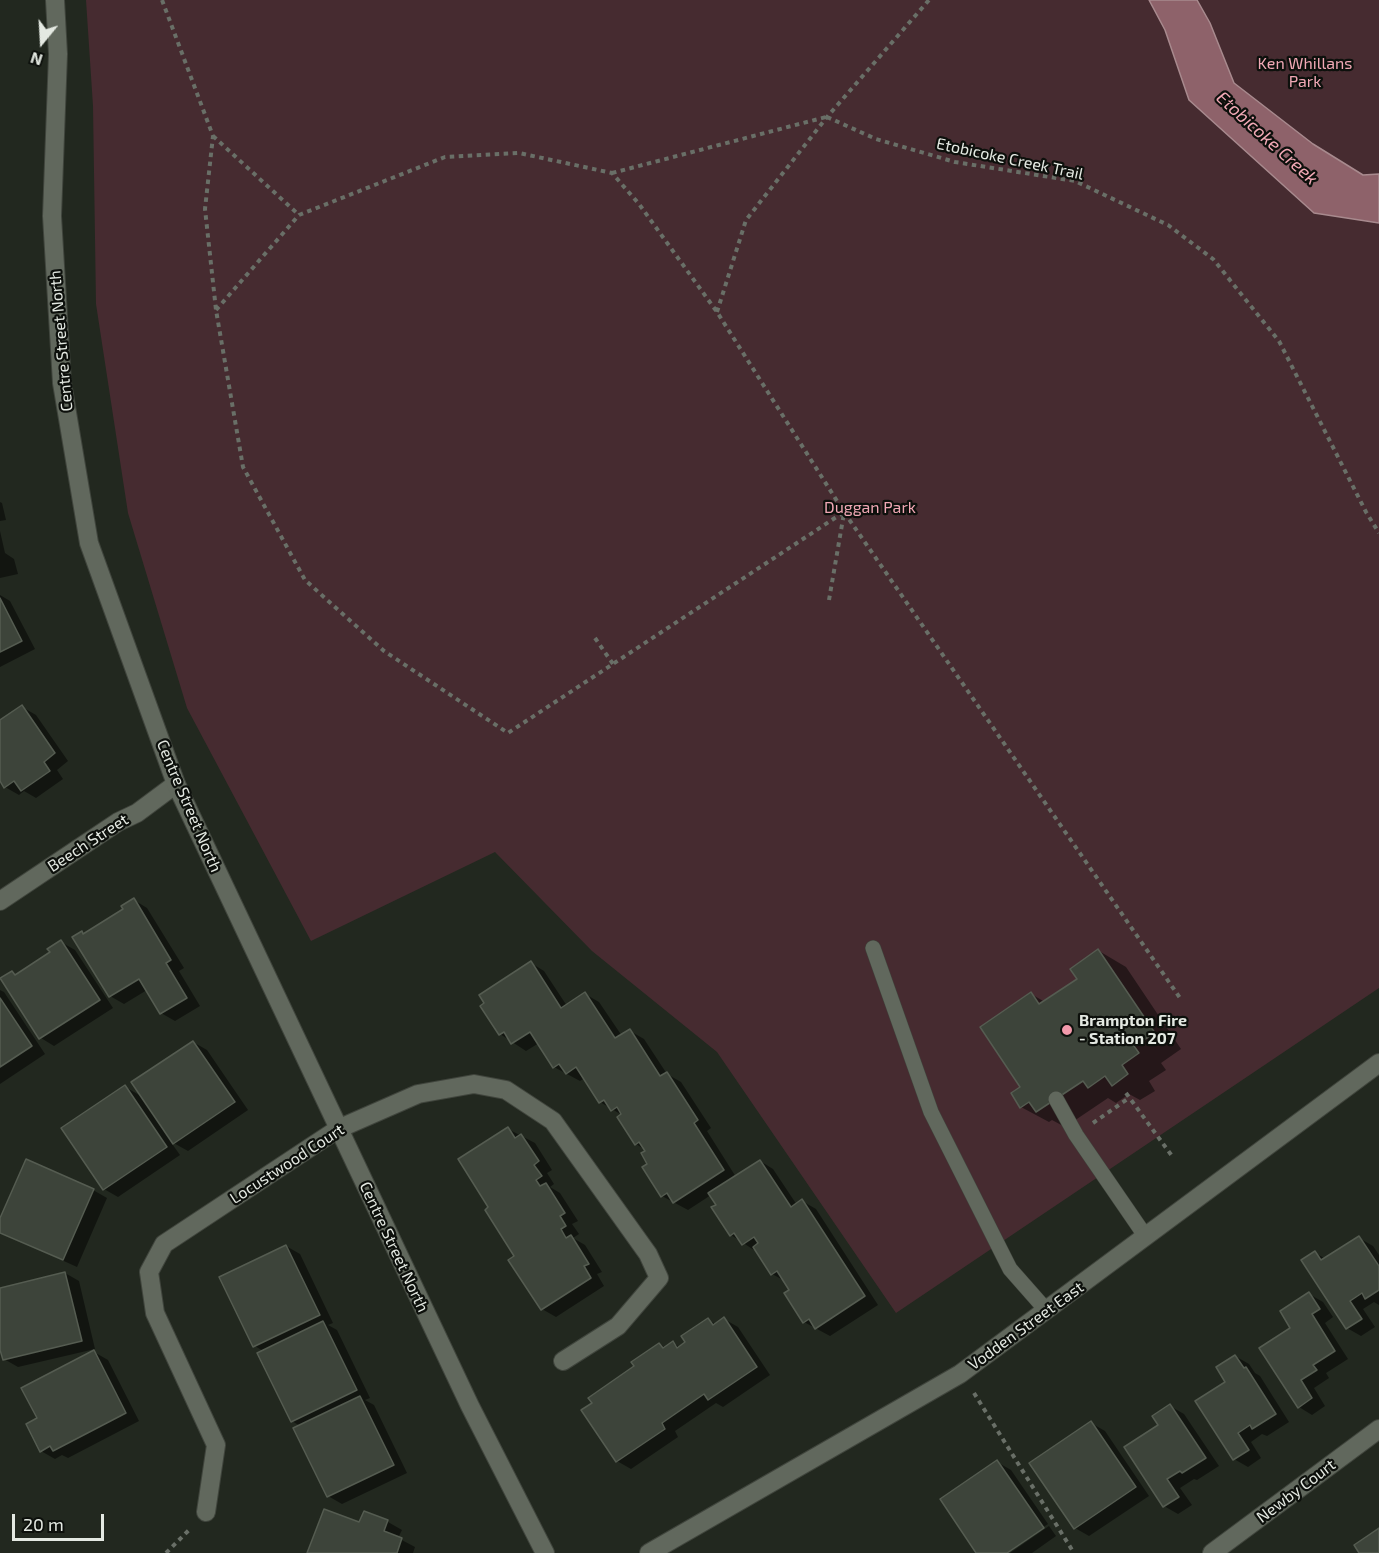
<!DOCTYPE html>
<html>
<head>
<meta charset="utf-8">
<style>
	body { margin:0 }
	#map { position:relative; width:1379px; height:1553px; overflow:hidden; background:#22281f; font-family:"Exo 2",sans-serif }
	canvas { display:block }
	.north { position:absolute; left:12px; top:12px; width:60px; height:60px; -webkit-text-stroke:4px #0d100c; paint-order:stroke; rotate:198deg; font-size:16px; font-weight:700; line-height:24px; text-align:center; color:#e4e9e2 }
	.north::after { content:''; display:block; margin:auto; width:21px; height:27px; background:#e4e9e2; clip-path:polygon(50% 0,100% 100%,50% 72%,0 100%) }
	.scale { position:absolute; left:12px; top:1514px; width:92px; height:27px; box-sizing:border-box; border:3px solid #e4e9e2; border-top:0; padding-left:8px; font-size:18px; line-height:21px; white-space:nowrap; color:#e4e9e2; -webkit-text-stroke:4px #0d100c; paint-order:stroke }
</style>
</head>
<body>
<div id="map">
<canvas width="1379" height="1553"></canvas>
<div class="north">N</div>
<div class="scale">20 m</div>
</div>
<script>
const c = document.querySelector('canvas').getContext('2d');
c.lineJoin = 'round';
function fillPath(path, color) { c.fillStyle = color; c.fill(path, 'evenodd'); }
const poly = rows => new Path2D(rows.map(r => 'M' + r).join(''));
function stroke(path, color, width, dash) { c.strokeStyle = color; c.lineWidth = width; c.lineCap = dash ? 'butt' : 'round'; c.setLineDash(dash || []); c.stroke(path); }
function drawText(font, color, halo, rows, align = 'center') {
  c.font = font + ' "Exo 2",sans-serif'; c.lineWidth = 4.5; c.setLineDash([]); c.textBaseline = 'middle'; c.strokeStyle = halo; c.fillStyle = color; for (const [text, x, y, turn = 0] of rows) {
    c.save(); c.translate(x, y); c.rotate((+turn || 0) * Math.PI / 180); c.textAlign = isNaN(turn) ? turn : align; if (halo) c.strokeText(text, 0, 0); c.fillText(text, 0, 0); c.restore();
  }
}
fillPath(poly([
	[86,0,1379,0,1379,988,896,1313,717,1052,592,951,495,852,311,941,187,708,128,513,96,304,93,106]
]), '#462b30');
const water = poly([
	[1149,0,1197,0,1210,23,1234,83,1313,144,1363,175,1379,174,1379,223,1314,213,1189,100,1165,30,1149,0]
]);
fillPath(water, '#8e626a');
stroke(water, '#a88a8e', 1.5);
fillPath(poly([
	[0,502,2,503,6,520,0,521],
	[0,531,5,553,14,559,18,574,0,578],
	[0,595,10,601,35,649,0,667],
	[22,707,36,715,68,761,57,770,63,779,36,798,24,791,19,795,5,787,0,779,0,722],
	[134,900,147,908,184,968,179,971,200,1006,175,1021,161,1013,147,990,124,1004,110,996,82,933,85,935,125,910],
	[61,942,75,950,113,1008,54,1046,41,1038,2,979,12,972,18,976,52,953],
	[1099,951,1126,967,1181,1049,1161,1063,1166,1070,1149,1081,1155,1091,1140,1100,1129,1094,1116,1103,1108,1098,1065,1127,1052,1120,1049,1122,1021,1107,1031,994,1045,1002,1079,979],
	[531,963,544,971,567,1006,585,994,599,1002,622,1036,630,1031,644,1039,667,1074,681,1082,711,1128,707,1131,736,1177,760,1161,773,1169,797,1205,802,1201,816,1209,878,1305,830,1336,804,1322,785,1281,772,1274,757,1252,731,1235,713,1208,718,1205,711,1195,688,1210,662,1196,649,1164,647,1151,636,1144,619,1117,622,1115,600,1102,585,1078,580,1081,554,1067,539,1043,526,1051,500,1034],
	[0,990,4,992,45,1054,0,1084],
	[193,1042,207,1050,248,1110,188,1151,170,1141,180,1155,118,1197,104,1189,125,1087,143,1097],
	[508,1129,535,1143,552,1170,547,1173,554,1184,550,1187,560,1193,578,1221,572,1224,579,1234,573,1238,585,1245,602,1272,597,1274,604,1286,556,1317,542,1309,491,1208],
	[93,1190,107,1198,77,1267,0,1232,0,1221],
	[1359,1238,1373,1246,1379,1255,1379,1305,1374,1302,1363,1309,1375,1327,1361,1336,1347,1328,1315,1253,1326,1259],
	[286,1246,300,1254,333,1323,328,1325,337,1330,370,1398,365,1400,374,1405,407,1473,342,1504,328,1496,300,1426,292,1421,263,1351,255,1346],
	[65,1273,79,1281,95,1349,18,1367,4,1359,0,1344,0,1289],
	[1309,1294,1323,1302,1333,1317,1325,1323,1348,1359,1326,1373,1329,1378,1314,1388,1325,1406,1312,1415,1299,1407,1292,1328],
	[724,1319,738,1327,770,1375,723,1407,716,1403,675,1431,678,1437,631,1469,617,1461,636,1367,660,1344,666,1348,673,1343,681,1348,708,1320,716,1324],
	[94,1352,108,1360,139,1421,68,1458,62,1455,55,1459,41,1451,39,1419],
	[1235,1356,1249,1364,1255,1373,1260,1376,1289,1422,1267,1436,1262,1434,1251,1442,1261,1458,1248,1467,1234,1459,1228,1382],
	[1170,1406,1184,1414,1219,1466,1197,1480,1194,1479,1180,1488,1192,1505,1178,1514,1164,1506,1160,1425],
	[1091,1423,1105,1431,1149,1496,1089,1536,1075,1528],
	[997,1462,1011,1470,1048,1524,1004,1553,978,1553],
	[364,1513,388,1522,402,1530,398,1538,415,1547,413,1553,309,1553,360,1524],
	[1049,1526,1056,1536,1032,1553,1010,1553]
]), '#0007');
const building = poly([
	[0,598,22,641,0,652,0,598],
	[22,705,55,753,44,762,50,771,21,791,14,781,4,788,0,781,0,720,22,705],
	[134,898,171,960,166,963,187,998,160,1014,139,979,109,997,72,937,82,931,83,934,123,909,121,906,134,898],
	[61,940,100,1000,39,1039,0,978,12,971,15,975,50,952,47,949,61,940],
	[1098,949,1155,1033,1134,1046,1139,1053,1122,1065,1128,1074,1112,1086,1105,1076,1088,1088,1083,1081,1036,1112,1029,1102,1020,1108,1011,1093,1020,1087,980,1027,1031,992,1039,1004,1077,979,1070,969,1098,949],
	[531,961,561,1008,585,992,615,1038,630,1029,660,1076,667,1072,698,1120,694,1123,724,1170,673,1203,667,1193,661,1197,642,1167,647,1164,641,1153,645,1151,639,1142,635,1145,617,1117,621,1114,617,1107,611,1111,604,1100,599,1103,576,1067,566,1074,559,1064,553,1068,530,1032,511,1044,504,1032,499,1035,480,1006,484,1003,479,995,531,961],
	[0,998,32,1046,0,1067,0,998],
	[193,1041,235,1102,173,1144,131,1082,193,1041],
	[125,1085,167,1147,103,1190,61,1128,125,1085],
	[508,1127,515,1138,521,1134,539,1161,534,1165,542,1176,536,1180,540,1186,546,1183,565,1213,560,1216,566,1226,561,1229,566,1238,571,1235,589,1264,584,1266,591,1278,541,1310,508,1260,514,1256,485,1210,488,1207,458,1159,508,1127],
	[26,1159,94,1189,63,1260,0,1233,0,1218,26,1159],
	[760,1160,791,1207,802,1199,865,1296,815,1329,809,1319,803,1323,784,1293,789,1290,777,1271,771,1275,753,1247,758,1243,754,1237,742,1245,734,1233,730,1236,711,1207,716,1205,708,1193,760,1160],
	[1359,1236,1379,1266,1379,1290,1365,1299,1362,1293,1350,1301,1362,1319,1346,1329,1301,1260,1315,1251,1321,1260,1359,1236],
	[286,1245,320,1315,253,1347,219,1277,286,1245],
	[65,1272,82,1341,3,1360,0,1350,0,1288,65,1272],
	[1309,1292,1320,1309,1312,1314,1335,1351,1313,1365,1317,1370,1301,1380,1312,1398,1298,1408,1259,1348,1290,1328,1280,1311,1309,1292],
	[724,1317,757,1367,708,1400,704,1394,662,1423,665,1429,616,1462,581,1410,592,1403,588,1398,634,1366,631,1362,659,1343,663,1348,673,1341,677,1348,685,1342,681,1336,708,1318,713,1325,724,1317],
	[323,1321,357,1390,291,1422,257,1353,323,1321],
	[94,1350,126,1413,53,1451,50,1446,40,1452,26,1424,37,1418,21,1388,94,1350],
	[1235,1355,1244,1368,1246,1367,1276,1414,1252,1429,1250,1425,1238,1433,1249,1450,1233,1460,1195,1401,1225,1382,1216,1367,1235,1355],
	[360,1396,394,1465,327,1497,293,1428,360,1396],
	[1170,1404,1206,1458,1182,1473,1180,1471,1167,1479,1179,1497,1163,1507,1124,1447,1158,1425,1152,1416,1170,1404],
	[1091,1421,1136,1487,1074,1529,1029,1463,1091,1421],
	[997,1460,1044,1528,1007,1553,976,1553,940,1499,997,1460],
	[324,1509,359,1522,364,1511,388,1520,384,1531,402,1538,397,1553,307,1553,324,1509],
	[1379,1528,1379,1553,1359,1553,1354,1545,1379,1528]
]);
fillPath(building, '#3d443a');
stroke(building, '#555c51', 1.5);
const service = poly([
	[873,948,931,1112,1010,1269,1047,1311],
	[1056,1099,1076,1135,1146,1237]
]);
const minor = poly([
	[0,901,118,822,137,813,176,784],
	[206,1512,216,1445,155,1313,149,1272,164,1244,338,1129,418,1094,474,1084,506,1090,553,1121,648,1254,659,1278,618,1326,563,1361],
	[1212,1553,1379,1429]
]);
const tertiary = poly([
	[55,0,58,54,52,216,62,383,89,543,176,784,470,1406,545,1553],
	[649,1553,960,1374,1379,1063]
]);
stroke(service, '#40453d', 16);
stroke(minor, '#40453d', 20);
stroke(tertiary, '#40453d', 20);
stroke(poly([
	[162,0,213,136,205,209,216,310,243,467,305,580,384,651,508,733,844,512],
	[827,117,876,139,955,162,1075,181,1168,225,1213,259,1279,341,1366,512,1379,533],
	[213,136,299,215],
	[612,173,826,117],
	[216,310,299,215,445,157,519,153,612,173,639,204,717,312,844,512,1180,998],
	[717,312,746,220,827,117,929,0],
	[829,600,844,513],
	[595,638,613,664],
	[1126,1093,1172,1156],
	[1093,1123,1129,1098],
	[974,1393,1074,1553],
	[166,1553,191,1528]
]), '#696f67', 4, [4.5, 4.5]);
stroke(service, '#61685d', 15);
stroke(minor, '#61685d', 18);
stroke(tertiary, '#61685d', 18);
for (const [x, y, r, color] of [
	[1067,1030,6,"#f39aab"]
]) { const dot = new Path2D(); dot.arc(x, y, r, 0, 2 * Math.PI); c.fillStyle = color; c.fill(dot); stroke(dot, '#0d100c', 2); }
drawText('16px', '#f1a8b5', '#0d100c', [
	["Ken Whillans",1305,64],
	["Park",1305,82],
	["Duggan Park",870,508]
]);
drawText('16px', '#e4e9e2', '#0d100c', [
	["Etobicoke Creek Trail",1010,159,12],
	["Centre Street North",61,341,-95],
	["Centre Street North",189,806,67],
	["Beech Street",88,843,-33],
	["Locustwood Court",287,1164,-33],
	["Centre Street North",394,1247,65],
	["Vodden Street East",1026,1326,-36],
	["Newby Court",1296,1491,-37]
]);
drawText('bold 16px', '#e4e9e2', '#0d100c', [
	["Brampton Fire",1079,1021],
	["- Station 207",1079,1039]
], 'left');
drawText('italic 18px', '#f2a9b6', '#0d100c', [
	["Etobicoke Creek",1267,138,42]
]);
</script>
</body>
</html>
